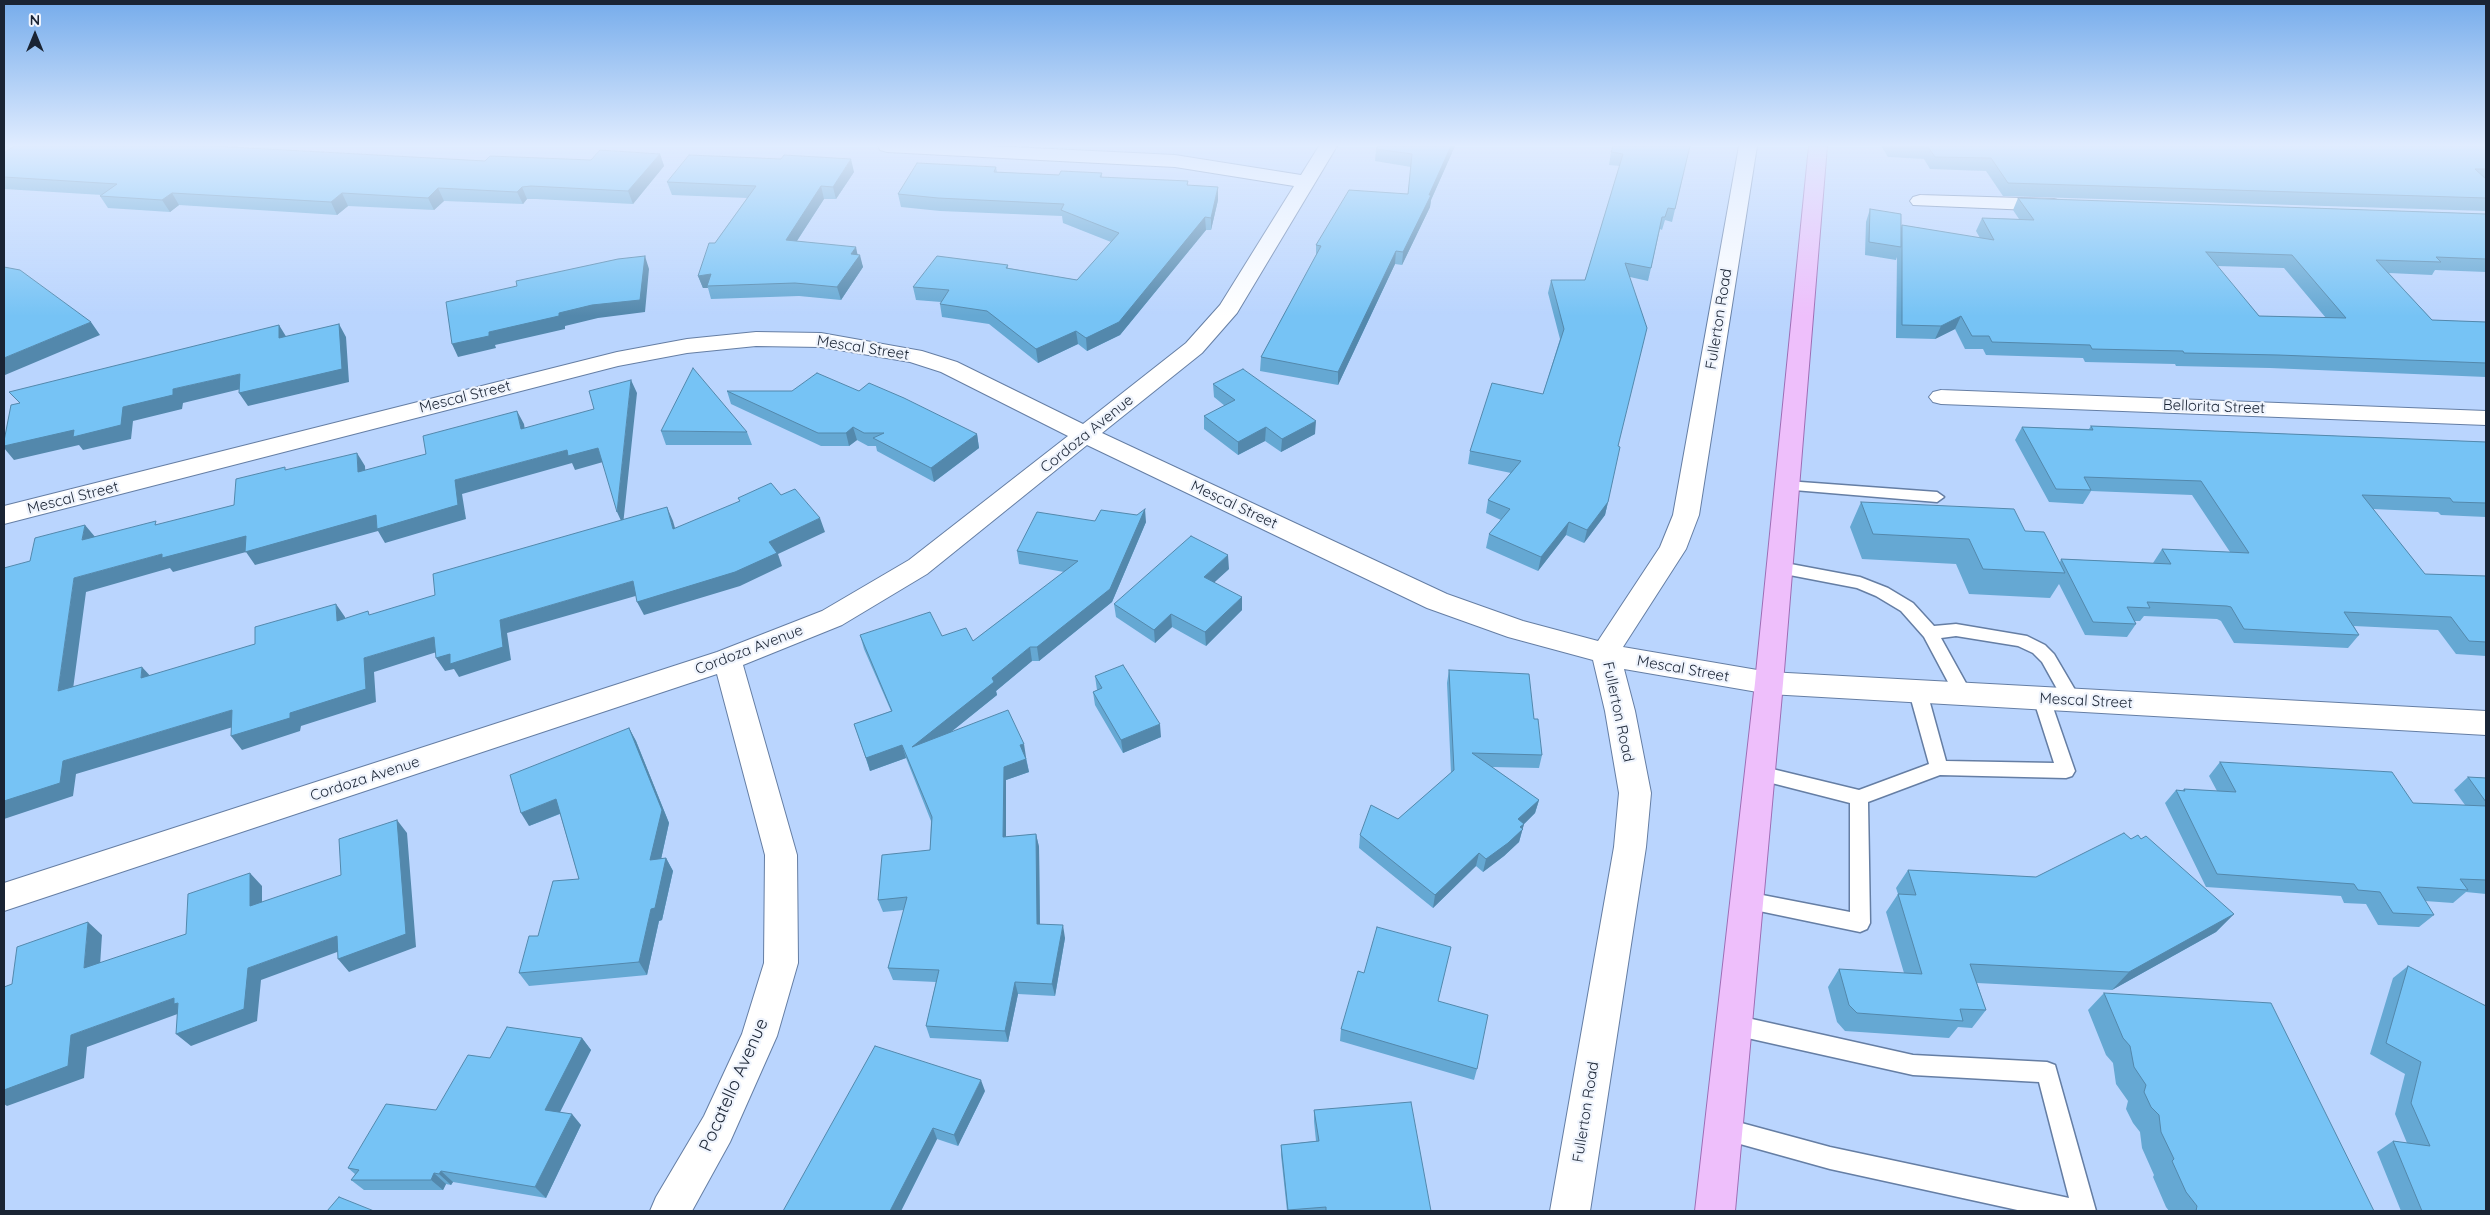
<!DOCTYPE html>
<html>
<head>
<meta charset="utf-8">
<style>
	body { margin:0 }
	#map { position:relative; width:2490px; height:1215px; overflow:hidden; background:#bad5fe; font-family:Quicksand,sans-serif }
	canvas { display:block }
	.frame { position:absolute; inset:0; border:5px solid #1a2434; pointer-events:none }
	.north { position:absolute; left:10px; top:10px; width:50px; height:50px; -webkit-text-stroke:4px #eff4fd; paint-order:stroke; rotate:0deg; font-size:14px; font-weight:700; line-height:20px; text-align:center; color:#1a2434 }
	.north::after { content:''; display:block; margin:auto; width:18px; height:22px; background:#1a2434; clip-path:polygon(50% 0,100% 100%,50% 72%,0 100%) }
</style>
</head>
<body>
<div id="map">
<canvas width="2490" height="1215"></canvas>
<div class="frame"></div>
<div class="north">N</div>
</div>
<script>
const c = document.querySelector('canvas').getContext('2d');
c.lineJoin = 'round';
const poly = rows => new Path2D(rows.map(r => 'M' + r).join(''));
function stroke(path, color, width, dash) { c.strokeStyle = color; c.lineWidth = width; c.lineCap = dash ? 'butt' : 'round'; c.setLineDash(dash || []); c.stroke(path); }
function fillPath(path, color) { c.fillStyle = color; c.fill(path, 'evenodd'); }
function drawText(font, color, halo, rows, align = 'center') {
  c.font = font + ' Quicksand,sans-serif'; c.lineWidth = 4.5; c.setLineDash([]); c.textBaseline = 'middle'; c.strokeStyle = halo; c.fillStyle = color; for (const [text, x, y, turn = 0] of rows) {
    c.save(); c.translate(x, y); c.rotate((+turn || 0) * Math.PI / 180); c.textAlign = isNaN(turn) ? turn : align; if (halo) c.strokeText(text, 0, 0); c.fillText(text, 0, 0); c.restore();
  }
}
const service = poly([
	[1787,481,1937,492,1944,497,1937,502,1782,489,1780,486,1787,481],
	[1780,562,1860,577,1888,588,1913,603,1934,626,1956,624,2027,636,2045,645,2054,654,2081,700,2078,705,2072,707,2066,705,2042,662,2033,653,2018,646,1956,636,1941,638,1972,694,1969,699,1963,701,1957,699,1924,637,1901,611,1876,596,1857,588,1774,572,1772,568,1774,564,1780,562],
	[1918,685,1924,687,1927,692,1946,761,2054,763,2033,698,2036,693,2042,691,2048,693,2075,771,2072,776,2066,778,1940,775,1868,802,1870,923,1867,929,1860,932,1740,907,1737,901,1740,895,1747,892,1850,912,1850,803,1760,780,1754,778,1751,773,1754,768,1760,766,1859,790,1929,764,1909,692,1912,687,1918,685],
	[1734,1015,1913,1055,2047,1062,2055,1065,2096,1211,2022,1211,1830,1169,1715,1137,1712,1129,1715,1121,1723,1118,1830,1147,2069,1198,2039,1082,1913,1075,1734,1035,1727,1032,1723,1025,1727,1018,1734,1015]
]);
const minor = poly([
	[878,146,990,146,1175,155,1301,175,1319,146,1337,146,1237,313,1202,353,1102,433,1447,594,1523,621,1598,641,1660,547,1673,515,1739,146,1757,146,1699,515,1686,549,1623,647,1769,672,2486,711,2486,735,1769,694,1624,669,1635,711,1651,793,1646,847,1590,1211,1550,1211,1614,847,1619,793,1605,711,1593,660,1508,637,1427,608,1087,445,927,574,842,625,743,665,797,855,798,963,777,1036,730,1142,692,1211,650,1211,656,1197,704,1116,742,1034,764,963,765,855,717,674,4,911,4,883,717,652,822,611,909,560,1068,436,941,372,910,362,821,347,756,346,687,353,618,366,4,524,4,506,617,352,687,339,756,332,821,333,922,351,957,362,1083,424,1186,343,1220,305,1294,186,1175,167,887,152,880,150,878,146],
	[1920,195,2054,199,2061,201,2064,205,2061,209,2054,211,1913,205,1910,201,1913,197,1920,195],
	[1941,390,2486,411,2486,425,1941,404,1933,402,1929,397,1933,392,1941,390]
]);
const primary = poly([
	[1809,146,1827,146,1783,683,1735,1211,1695,1211,1755,683,1809,146]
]);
stroke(service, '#657ea4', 3);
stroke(minor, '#657ea4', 2);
stroke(primary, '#9d6db4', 2);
fillPath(service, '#fff');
fillPath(minor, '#fff');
fillPath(primary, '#eebffb');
fillPath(poly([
	[1378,146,1455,146,1431,200,1430,207,1402,265,1395,264,1338,385,1260,371,1261,357,1316,255,1316,245,1408,194,1411,167,1375,161,1376,149],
	[1690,146,1672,222,1665,220,1662,230,1660,229,1648,281,1630,277,1618,446,1608,502,1605,515,1584,543,1566,535,1538,571,1486,548,1489,534,1501,520,1486,513,1488,500,1511,473,1468,464,1470,451,1543,394,1560,339,1548,293,1551,280,1585,280,1620,166,1609,165,1611,152],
	[1881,146,2483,146,2486,148,2486,211,2003,196,1986,171,1930,169,1924,159,1888,157],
	[4,153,485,161,591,160,660,154,664,166,633,204,536,199,527,199,523,204,444,201,434,210,348,206,337,215,179,205,170,212,108,208,100,196,102,195,4,189],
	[996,167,997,172,1059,175,1102,173,1102,177,1188,185,1218,200,1211,230,1206,230,1120,335,1087,351,1078,344,1038,363,989,324,942,317,940,304,941,302,916,300,913,287,1008,265,1008,268,1077,280,1111,242,1063,223,1062,216,940,211,901,207,898,194],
	[854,172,836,199,824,199,797,241,858,254,863,267,841,300,799,296,711,299,708,288,703,288,698,276,715,243,747,198,672,195,667,182],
	[2018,198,2486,214,2486,272,2435,270,2432,275,2389,273,2432,320,2486,322,2486,377,2270,368,2176,366,2175,364,2085,362,2083,358,1986,355,1983,349,1965,349,1955,329,1935,339,1896,338,1897,257,1896,260,1865,255,1866,222,1870,209,1901,228,1902,225,1980,238,1976,231,1982,218,2019,219,2013,210],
	[2217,266,2284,268,2326,318,2259,316],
	[1213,384,1315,434,1281,452,1265,441,1238,455,1204,429,1204,416,1225,406,1214,397],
	[727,391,859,391,977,434,979,448,934,482,877,451,876,446,868,446,857,440,849,446,821,446,731,404],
	[2091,426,2486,442,2486,517,2441,515,2438,512,2373,509,2425,574,2486,576,2486,656,2456,654,2438,630,2354,626,2359,635,2348,648,2305,646,2234,643,2221,621,2217,619,2144,616,2140,621,2135,621,2136,624,2127,637,2085,635,2059,584,2050,598,1969,594,1956,564,1862,559,1850,527,1861,502,2060,562,2061,559,2153,563,2162,549,2230,552,2192,495,2091,491,2083,504,2049,502,2015,440,2022,427,2089,429],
	[661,431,747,432,752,445,666,445],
	[1095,521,1146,522,1112,602,1039,661,1032,661,996,691,997,695,951,732,1026,757,1029,772,1006,780,1006,837,1036,834,1039,847,1040,924,1065,938,1055,996,1018,994,1008,1042,930,1038,926,1026,936,982,893,980,888,968,904,910,883,912,878,900,930,850,931,821,906,758,870,771,854,724,891,711,864,649,860,635,942,636,973,641,1064,572,1019,564,1017,551],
	[1229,569,1214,582,1242,610,1206,646,1172,627,1155,643,1116,617,1114,604],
	[1449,670,1534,719,1542,755,1539,768,1492,767,1539,800,1535,813,1524,824,1519,842,1504,856,1483,872,1476,866,1433,908,1359,848,1360,835,1398,819,1451,773,1447,683],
	[1095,676,1161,737,1123,753,1095,705,1093,692,1097,690],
	[629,728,636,741,669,823,661,859,666,858,673,871,662,920,659,921,647,975,529,986,519,973,538,936,579,879,560,814,529,826],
	[2220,762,2413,803,2465,805,2454,790,2468,777,2486,778,2486,894,2466,892,2453,903,2425,901,2434,915,2419,927,2378,925,2366,904,2344,903,2341,896,2206,887,2165,803,2176,790,2182,791,2184,789,2217,791,2209,776],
	[2131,839,2234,914,2216,932,2112,990,1977,983,1986,1010,1972,1028,1958,1027,1949,1038,1845,1031,1837,1022,1828,987,1839,969,1904,973,1886,912,1898,894,1896,888,1908,870,2036,877],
	[2408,966,2486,1211,2401,1211,2377,1152,2393,1141,2407,1143,2395,1114,2405,1074,2370,1054,2393,978],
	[2104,993,2374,1211,2169,1211,2166,1207,2153,1177,2154,1175,2142,1148,2140,1132,2133,1123,2126,1109,2128,1101,2116,1084,2113,1063,2106,1055,2088,1010],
	[1438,1001,1477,1069,1474,1080,1340,1041,1341,1029],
	[582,1038,591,1050,560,1112,581,1125,546,1198,453,1182,451,1185,446,1184,443,1190,364,1190,351,1180,355,1174,348,1168,436,1110,490,1058],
	[985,1091,958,1146,937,1139,901,1211,783,1211],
	[1314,1110,1431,1211,1287,1211,1281,1155,1281,1145,1316,1141,1314,1121]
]), '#65a8d3');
fillPath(poly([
	[4,146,9,146,4,149],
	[1451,146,1455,146,1431,200,1430,207,1402,265,1403,252],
	[660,154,664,166,633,204,628,191],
	[851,159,854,172,836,199,833,187],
	[821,186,824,199,789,253,786,240],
	[522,187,527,199,523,204,517,192],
	[1218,187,1218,200,1211,230,1211,218],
	[438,188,444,201,434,210,428,198],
	[172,193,179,205,170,212,162,200],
	[342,193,348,206,337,215,331,202],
	[1205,217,1206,230,1120,335,1087,351,1086,338],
	[856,247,858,257,860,255,863,267,841,300,837,287,851,254],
	[1396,251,1395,264,1338,385,1338,372],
	[645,256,649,269,645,312,598,318,565,326,565,329,495,345,496,348,458,357,452,344,489,332,559,313],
	[711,274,707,286,708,288,703,288,698,276],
	[1961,316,1955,329,1935,339,1941,326],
	[91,322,100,335,5,375,4,373,4,358],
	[339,324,346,337,349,382,248,406,239,393],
	[279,325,287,338,279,338],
	[1076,331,1078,344,1038,363,1036,349],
	[240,374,249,387,183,403,182,409,133,421,131,439,83,450,79,445,14,460,4,448,4,446,123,407,173,389],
	[631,380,637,393,623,525,617,512],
	[517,411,524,424,527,443,521,429],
	[1316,421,1315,434,1281,452,1282,439],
	[853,427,857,440,849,446,846,433],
	[1266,427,1265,441,1238,455,1238,442],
	[977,434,979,448,934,482,931,468],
	[598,448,603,462,575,470,572,463,462,494,466,519,385,543,378,531,255,565,246,552,173,572,170,568,86,592,71,704,58,691,74,578,162,554,455,480,567,450],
	[357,453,365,466,366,485,358,472],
	[1608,502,1605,515,1584,543,1587,530],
	[667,507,673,521,679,542,673,529],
	[1145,509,1146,522,1112,602,1039,661,1037,647],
	[820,518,825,532,778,554,782,566,740,586,644,615,637,602],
	[1569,522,1566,535,1538,571,1541,557],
	[85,525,96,538,82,540],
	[1228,555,1229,569,1205,591,1204,577],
	[633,581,639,595,507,633,511,660,459,677,454,669,445,671,436,658,500,620],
	[1242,597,1242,610,1206,646,1205,632],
	[336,604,345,617,346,634,337,621],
	[1171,614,1172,627,1155,643,1154,630],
	[434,637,443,650,374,672,376,702,301,726,300,731,242,750,231,736,364,658],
	[1030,647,1032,661,996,691,997,695,916,760,912,747,992,678],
	[142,667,154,680,141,678],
	[232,710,243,724,76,774,73,796,4,819,4,801,63,761],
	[1160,724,1161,737,1123,753,1121,740],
	[629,728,636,741,669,823,658,873,650,860],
	[1024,744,1026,757,1023,759,1020,745],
	[902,745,906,758,870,771,866,758],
	[1026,759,1029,772,1006,780,1006,850,1003,837,1004,767],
	[556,799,564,812,529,826,521,813],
	[1539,800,1535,813,1524,824,1519,842,1504,856,1483,872,1486,859,1518,819],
	[397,820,407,833,416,947,349,972,338,959],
	[1036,834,1039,847,1040,936,1037,924],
	[1479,853,1476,866,1433,908,1435,895],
	[666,858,673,871,662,920,659,921,647,975,639,962,651,909],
	[250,873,262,886,262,919,250,906],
	[2234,914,2216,932,2112,990,2129,972],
	[88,922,102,935,99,981,84,968],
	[1063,925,1065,938,1055,996,1052,984],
	[337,936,348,948,261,980,257,1021,191,1046,176,1034,248,968],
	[1015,982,1018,994,1008,1042,1005,1031],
	[174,998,183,1012,87,1047,84,1078,7,1106,4,1104,4,1090,71,1035],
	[582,1038,591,1050,555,1122,545,1110],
	[981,1080,985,1091,958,1146,954,1135],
	[572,1114,581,1125,546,1198,535,1187],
	[933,1128,937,1139,901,1211,890,1211],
	[441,1171,453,1182,451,1185,439,1174],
	[434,1173,446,1184,443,1190,431,1180]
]), '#5388ac');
const building = poly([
	[14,146,213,146,485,161,490,156,591,160,600,150,660,154,628,191,531,186,522,187,517,192,438,188,428,198,342,193,331,202,172,193,162,200,100,196,117,184,4,177,4,153,14,146],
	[1378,146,1451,146,1429,195,1431,195,1403,252,1396,251,1338,372,1261,357,1321,246,1316,245,1349,190,1408,194,1412,154,1376,149,1378,146],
	[1613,146,1690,146,1675,209,1668,208,1665,217,1662,217,1651,268,1625,263,1647,328,1618,446,1620,447,1608,502,1587,530,1569,522,1541,557,1489,534,1510,509,1488,500,1521,461,1470,451,1492,383,1543,394,1564,329,1551,280,1585,280,1623,154,1611,152,1613,146],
	[1909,146,2483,146,2486,148,2486,169,2475,169,2486,179,2486,198,2008,183,1991,158,1935,157,1928,147,1909,146],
	[689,155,781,159,784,155,851,159,833,187,821,186,786,240,856,247,851,254,860,255,837,287,795,283,707,286,711,274,698,276,709,243,715,243,756,186,667,182,689,155],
	[917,163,996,167,994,172,1059,175,1061,171,1102,173,1100,177,1188,181,1187,185,1218,187,1211,218,1205,217,1119,322,1086,338,1076,331,1036,349,987,311,940,304,949,290,913,287,937,256,1008,265,1006,268,1077,280,1119,233,1061,210,1064,204,938,198,898,194,917,163],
	[2018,198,2486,214,2486,259,2436,257,2441,262,2376,260,2432,320,2486,322,2486,363,2278,355,2184,353,2183,351,2092,349,2090,345,1992,342,1989,336,1972,336,1961,316,1941,326,1902,325,1902,225,1994,240,1982,218,2034,220,2018,198],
	[2206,252,2292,255,2346,318,2259,316,2206,252],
	[1870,209,1901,214,1901,247,1869,242,1870,209],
	[645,256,640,300,592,305,559,313,559,316,489,332,489,336,452,344,446,302,517,286,516,281,618,259,645,256],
	[4,267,20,270,91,322,4,358,4,267],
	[339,324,342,369,239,393,240,374,173,389,173,395,123,407,121,425,73,437,74,430,4,446,4,441,11,405,20,403,9,392,279,325,279,338,339,324],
	[693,368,747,432,661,431,693,368],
	[1243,369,1316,421,1282,439,1266,427,1238,442,1204,416,1235,400,1213,384,1243,369],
	[817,373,859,391,869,383,904,398,977,434,931,468,873,438,884,433,864,433,853,427,846,433,818,433,727,391,792,391,817,373],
	[631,380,617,512,598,448,568,456,567,450,455,480,458,505,377,529,376,515,245,552,246,536,162,558,162,554,74,578,58,691,142,667,141,678,255,644,255,627,336,604,337,621,368,611,369,615,435,595,433,574,667,507,673,529,740,501,738,498,771,483,781,495,795,489,820,518,769,542,777,553,735,572,637,602,633,581,500,620,503,647,450,664,450,654,436,658,434,637,364,658,366,689,290,713,290,718,231,736,232,710,63,761,60,783,4,801,4,568,30,561,35,538,85,525,82,540,156,521,155,525,234,505,236,479,285,467,285,470,357,453,358,472,426,454,423,436,517,411,521,429,594,409,589,391,631,380],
	[2091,426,2486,442,2486,503,2453,502,2450,498,2362,495,2425,574,2486,576,2486,642,2469,641,2451,617,2344,612,2359,635,2316,633,2244,629,2231,607,2227,606,2147,602,2150,608,2127,607,2136,624,2093,622,2061,559,2171,564,2162,549,2249,553,2201,481,2084,477,2091,490,2056,489,2022,427,2093,430,2091,426],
	[1861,502,2014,509,2025,531,2044,532,2065,573,1983,569,1969,539,1873,534,1861,502],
	[1145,509,1110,589,1037,647,1030,647,992,678,994,682,912,747,1008,710,1024,744,1020,745,1026,759,1004,767,1003,837,1036,834,1037,924,1063,925,1052,984,1015,982,1005,1031,926,1026,939,970,888,968,907,897,878,900,882,855,930,850,932,817,902,745,866,758,854,724,892,711,860,635,930,612,942,636,966,628,973,641,1078,561,1017,551,1037,512,1095,521,1101,510,1137,515,1145,509],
	[1191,536,1228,555,1204,577,1242,597,1205,632,1171,614,1154,630,1114,604,1191,536],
	[1123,665,1160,724,1121,740,1093,692,1102,688,1095,676,1123,665],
	[1449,670,1529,674,1534,719,1538,719,1542,755,1472,753,1539,800,1518,819,1524,824,1520,827,1523,829,1508,843,1486,859,1479,853,1435,895,1360,835,1371,805,1398,819,1454,770,1449,670],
	[629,728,662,810,650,860,666,858,655,908,651,909,639,962,519,973,529,936,538,936,553,881,579,879,556,799,521,813,510,775,629,728],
	[2220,762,2392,772,2413,803,2486,806,2486,880,2460,879,2468,890,2417,887,2434,915,2393,913,2380,892,2358,890,2354,884,2217,874,2176,790,2185,791,2184,789,2236,792,2220,762],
	[2468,777,2486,778,2486,802,2468,777],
	[397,820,406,934,338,959,337,936,248,968,244,1009,176,1034,178,1003,174,1004,174,998,71,1035,68,1066,4,1090,4,987,12,984,17,947,88,922,84,968,186,934,188,894,250,873,250,906,341,875,339,839,397,820],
	[2124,833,2131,839,2138,835,2141,839,2146,836,2234,914,2129,972,1970,964,1986,1010,1960,1009,1963,1021,1857,1013,1849,1005,1839,969,1922,974,1898,894,1916,895,1908,870,2036,877,2124,833],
	[1377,927,1451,947,1438,1001,1488,1015,1477,1069,1341,1029,1358,971,1364,973,1377,927],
	[2408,966,2486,1006,2486,1211,2422,1211,2393,1141,2430,1146,2411,1103,2421,1062,2386,1043,2408,966],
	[2104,993,2271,1003,2374,1211,2196,1211,2197,1206,2186,1192,2172,1161,2174,1159,2161,1132,2159,1115,2151,1107,2144,1092,2146,1085,2134,1067,2130,1046,2123,1038,2104,993],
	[507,1027,582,1038,545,1110,572,1114,535,1187,441,1171,439,1174,434,1173,431,1180,351,1180,359,1170,348,1168,386,1104,436,1110,468,1055,490,1058,507,1027],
	[875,1046,981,1080,954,1135,933,1128,890,1211,783,1211,875,1046],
	[1411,1102,1431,1211,1326,1211,1326,1207,1288,1210,1281,1145,1319,1141,1314,1110,1411,1102],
	[339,1197,374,1211,327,1211,339,1197]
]);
fillPath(building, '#76c3f5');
stroke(building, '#5388ac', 1);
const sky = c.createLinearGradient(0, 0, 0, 316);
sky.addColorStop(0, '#76aceb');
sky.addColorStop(0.46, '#e0ecff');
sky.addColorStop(1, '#e0ecff00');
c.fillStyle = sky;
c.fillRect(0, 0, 2490, 316);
drawText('15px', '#1a2434', '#eff4fd', [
	["Fullerton Road",1719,319,-81],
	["Mescal Street",863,348,9],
	["Mescal Street",465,397,-14],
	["Bellorita Street",2214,407,2],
	["Cordoza Avenue",1087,434,-39],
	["Mescal Street",73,498,-14],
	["Mescal Street",1234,505,25],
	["Cordoza Avenue",749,650,-21],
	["Mescal Street",1683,669,10],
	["Mescal Street",2086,701,3],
	["Fullerton Road",1618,712,78],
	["Cordoza Avenue",365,779,-18],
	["Fullerton Road",1586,1112,-81]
]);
drawText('18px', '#1a2434', '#eff4fd', [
	["Pocatello Avenue",734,1085,-66]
]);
</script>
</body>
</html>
